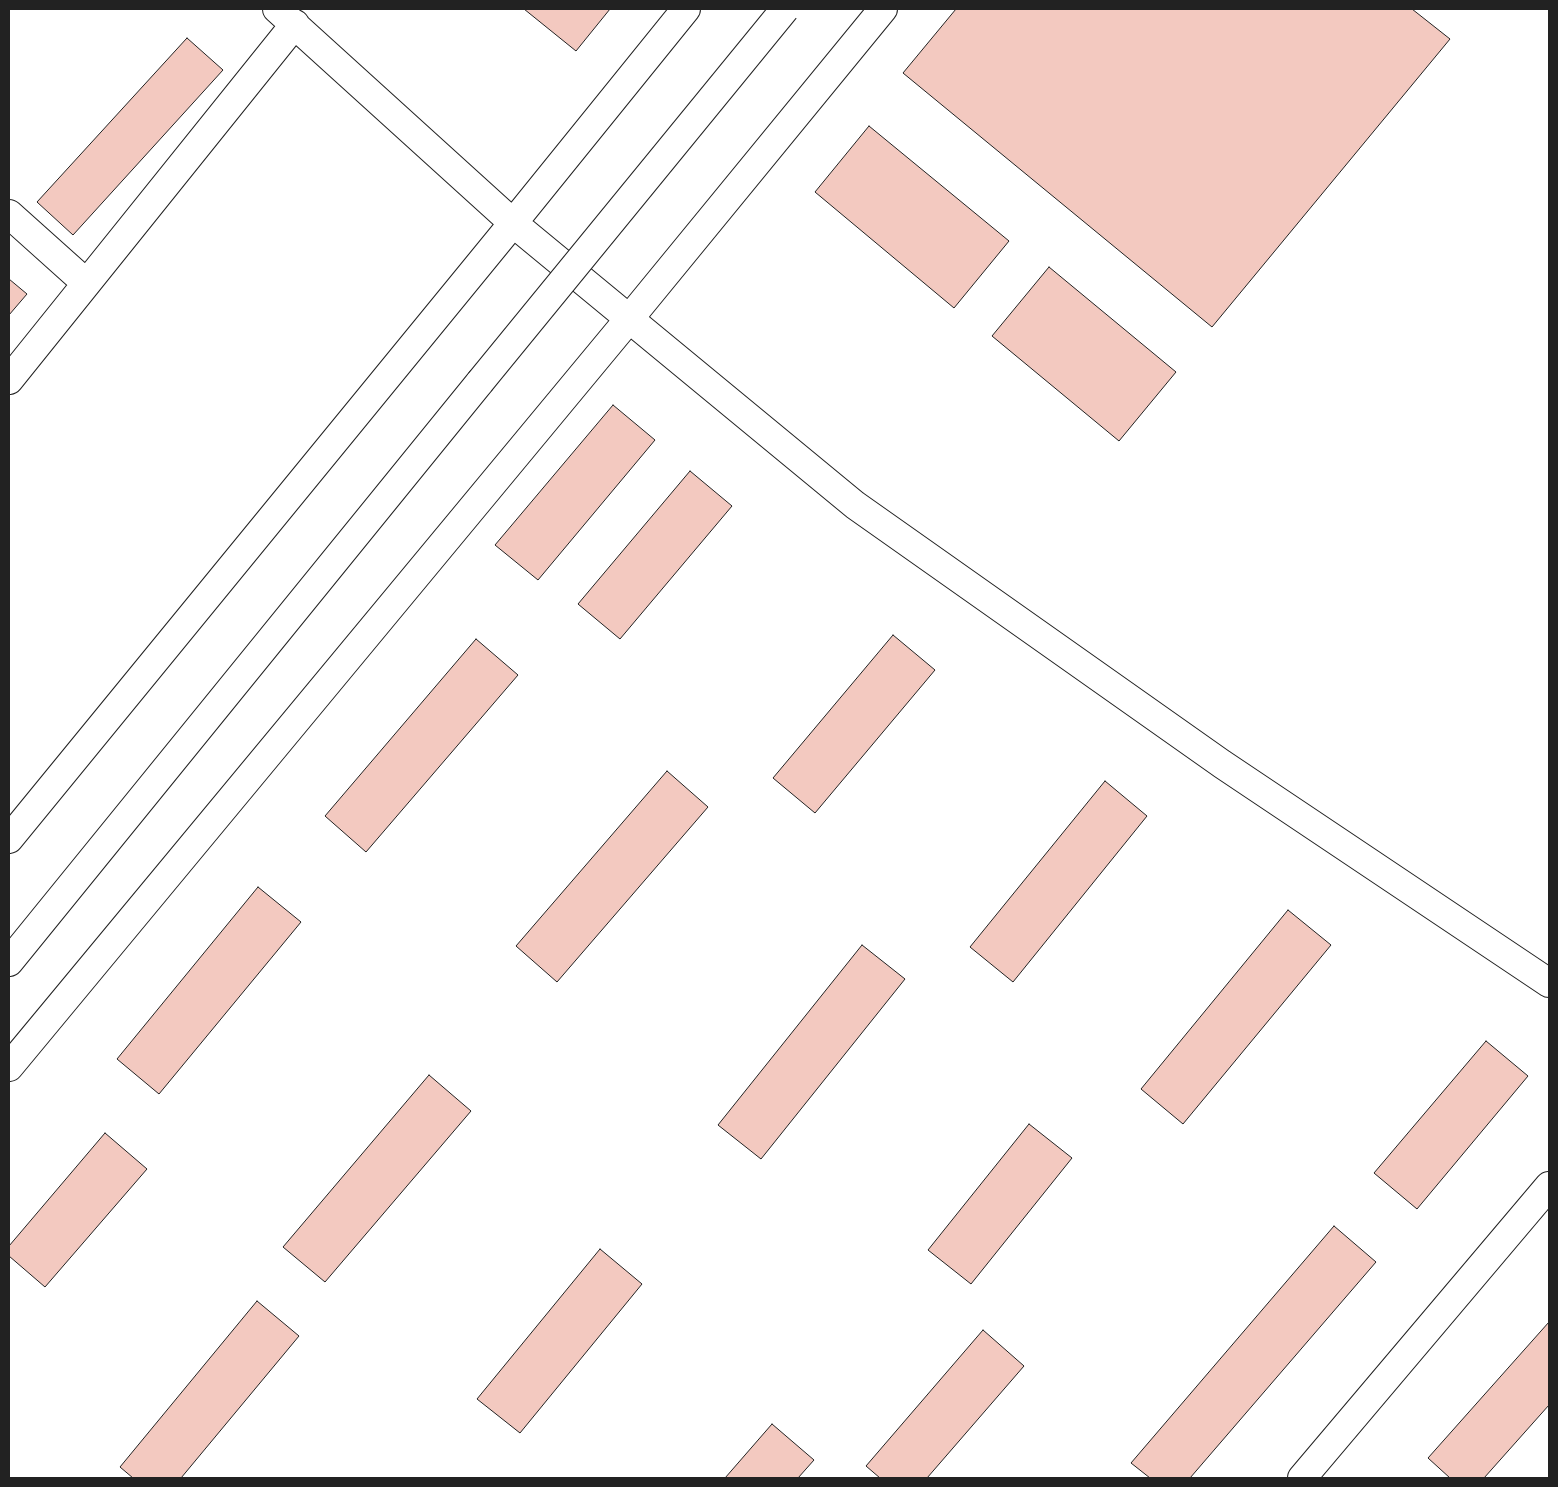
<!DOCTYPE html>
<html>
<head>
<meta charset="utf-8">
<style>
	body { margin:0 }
	#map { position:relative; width:1558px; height:1487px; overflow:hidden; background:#fff; font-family:"Open Sans",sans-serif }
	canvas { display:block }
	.frame { position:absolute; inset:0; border:10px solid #222; pointer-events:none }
</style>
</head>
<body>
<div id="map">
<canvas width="1558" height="1487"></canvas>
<div class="frame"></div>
</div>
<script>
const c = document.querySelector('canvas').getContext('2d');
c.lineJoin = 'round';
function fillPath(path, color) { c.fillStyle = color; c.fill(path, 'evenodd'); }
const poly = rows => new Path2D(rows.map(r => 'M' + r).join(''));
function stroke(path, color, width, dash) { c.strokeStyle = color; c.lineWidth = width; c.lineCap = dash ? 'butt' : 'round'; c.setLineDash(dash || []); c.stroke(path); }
const building = poly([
	[524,9,610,9,576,51,524,9],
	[956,9,1412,9,1450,39,1212,327,903,73,956,9],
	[187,38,223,70,73,235,37,202,187,38],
	[869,126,1009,241,954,308,815,192,869,126],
	[1049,267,1176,372,1119,441,992,336,1049,267],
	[9,279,27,294,9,315,9,279],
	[613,405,655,440,538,580,495,545,613,405],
	[690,471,732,506,620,639,578,604,690,471],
	[893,635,935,670,815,813,773,778,893,635],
	[476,639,518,675,366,852,325,816,476,639],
	[667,771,708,807,557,982,516,946,667,771],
	[1105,781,1147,816,1013,982,970,947,1105,781],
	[258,887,301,922,159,1094,117,1059,258,887],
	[1288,910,1331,945,1183,1124,1141,1089,1288,910],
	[862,945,905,979,761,1159,718,1125,862,945],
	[1486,1041,1528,1076,1417,1209,1374,1173,1486,1041],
	[429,1075,471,1111,325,1282,283,1247,429,1075],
	[1029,1124,1072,1158,971,1284,928,1250,1029,1124],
	[105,1133,147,1169,45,1287,9,1256,9,1246,105,1133],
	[1334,1226,1376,1262,1190,1478,1150,1478,1131,1463,1334,1226],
	[600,1249,642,1284,520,1433,477,1399,600,1249],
	[257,1301,299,1336,181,1478,133,1478,120,1467,257,1301],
	[1549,1322,1549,1405,1484,1478,1450,1478,1428,1458,1549,1322],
	[983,1330,1024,1366,927,1478,880,1478,866,1466,983,1330],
	[772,1424,814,1460,798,1478,725,1478,772,1424]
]);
fillPath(building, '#f3c9c0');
stroke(building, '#222', 1);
const minor = poly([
	[277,9,513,223,855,505,1222,764,1549,983],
	[9,214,86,283],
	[9,380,295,24],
	[9,839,513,223,686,9],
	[9,1067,629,319,883,9],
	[1302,1478,1549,1186]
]);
const major = poly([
	[9,962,480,382]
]);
stroke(minor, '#222', 30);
stroke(major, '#222', 30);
stroke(minor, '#fff', 28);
stroke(major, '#fff', 28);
const majorBridge = poly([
	[480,382,785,9]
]);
stroke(majorBridge, '#222', 30, []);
stroke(majorBridge, '#fff', 28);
</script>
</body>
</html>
